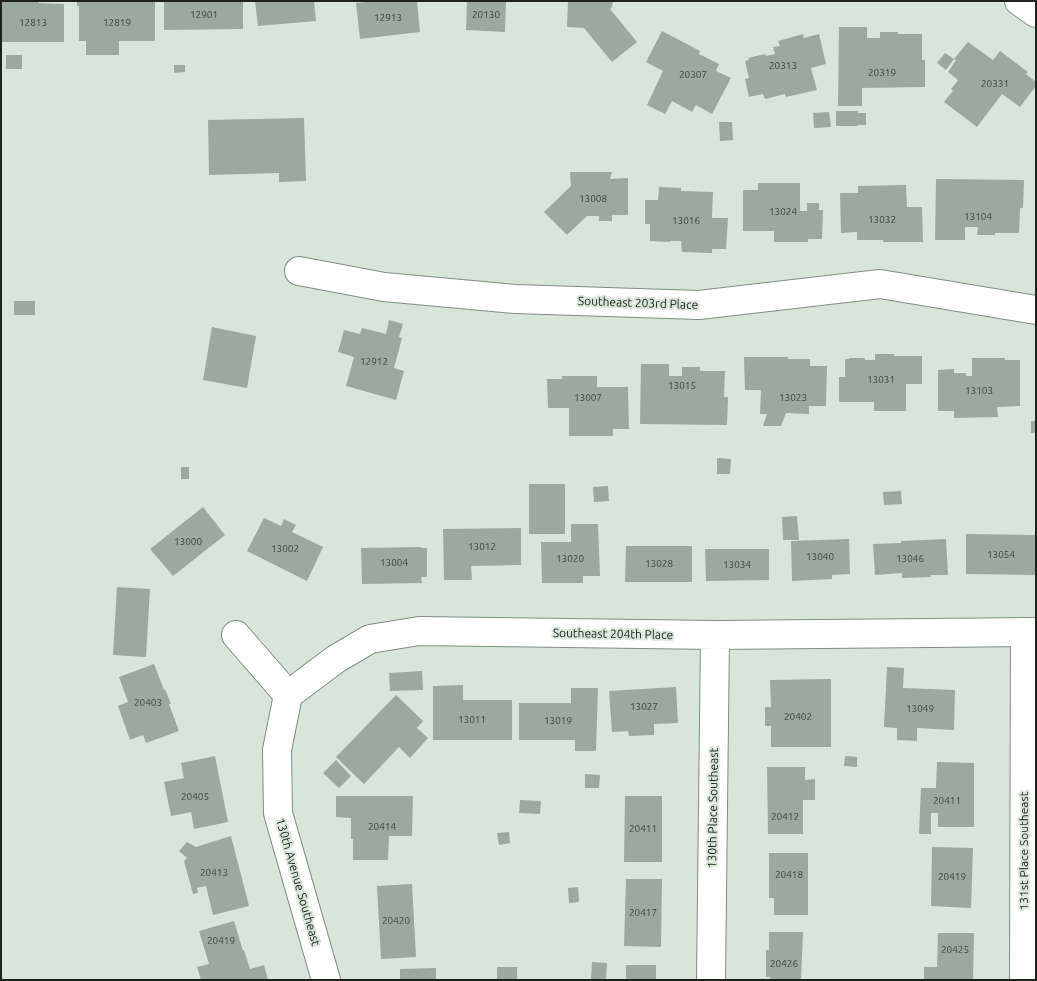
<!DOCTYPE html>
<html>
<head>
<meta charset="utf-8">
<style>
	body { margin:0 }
	#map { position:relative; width:1037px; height:981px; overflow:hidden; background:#d8e6d9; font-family:Ubuntu,sans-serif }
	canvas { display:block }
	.frame { position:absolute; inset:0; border:2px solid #1d221d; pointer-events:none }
</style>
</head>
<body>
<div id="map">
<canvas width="1037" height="981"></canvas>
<div class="frame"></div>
</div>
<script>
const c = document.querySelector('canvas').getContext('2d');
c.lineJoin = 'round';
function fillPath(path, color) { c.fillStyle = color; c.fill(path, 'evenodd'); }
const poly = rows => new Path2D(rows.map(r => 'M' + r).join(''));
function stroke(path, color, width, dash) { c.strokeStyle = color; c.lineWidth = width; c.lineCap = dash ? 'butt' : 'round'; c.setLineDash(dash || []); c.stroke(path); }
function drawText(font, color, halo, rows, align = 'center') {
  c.font = font + ' Ubuntu,sans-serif'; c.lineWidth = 4; c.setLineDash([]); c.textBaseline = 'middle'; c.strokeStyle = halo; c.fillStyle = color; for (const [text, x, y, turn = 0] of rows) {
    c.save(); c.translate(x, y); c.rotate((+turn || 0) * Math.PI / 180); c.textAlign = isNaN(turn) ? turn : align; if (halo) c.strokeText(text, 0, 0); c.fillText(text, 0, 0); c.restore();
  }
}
fillPath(poly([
	[1,1,39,1,39,3,64,4,64,42,1,42],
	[77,1,155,1,155,41,119,41,119,55,86,55,86,41,79,41,79,6,77,6],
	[164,1,243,1,243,29,164,30],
	[255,1,314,1,316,21,258,26],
	[374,1,417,1,420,32,360,39,356,3],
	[467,1,506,1,505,32,466,30],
	[568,1,613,1,612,7,610,9,637,42,612,62,584,28,567,27],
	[839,27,867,27,867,38,880,38,880,32,898,32,898,34,922,34,922,60,925,60,925,87,862,88,862,106,838,106],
	[662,31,700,51,699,54,719,64,716,71,731,78,712,114,696,105,692,112,672,101,665,114,647,105,663,71,646,62],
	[803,34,804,38,819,34,826,64,811,68,817,90,786,97,785,94,765,99,763,94,749,97,745,79,749,78,745,61,749,60,748,58,765,54,766,56,775,54,773,47,780,46,778,41],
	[968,42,993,60,1000,51,1028,72,1026,74,1036,82,1036,86,1020,107,1002,94,977,127,944,102,953,91,951,89,958,80,948,72,956,60,954,59],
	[945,53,954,59,946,70,937,63],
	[6,55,22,55,22,69,6,69],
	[174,65,185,65,185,72,174,73],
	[836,111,858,111,858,113,866,113,866,125,858,125,858,126,836,126],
	[829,112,831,127,814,128,813,113],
	[304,118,306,181,279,182,279,173,209,175,208,120],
	[719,122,732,122,733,140,720,141],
	[570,172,612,172,610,179,628,178,628,215,612,215,612,221,599,221,599,216,587,216,567,235,544,212,571,186],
	[936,179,1024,180,1023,208,1020,208,1019,233,995,233,995,235,977,235,978,227,965,227,965,240,935,240],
	[758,183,800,183,800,211,807,211,807,203,819,203,819,210,823,210,822,239,808,239,808,242,774,242,774,231,743,231,743,190,758,190],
	[906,185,907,207,922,207,923,242,883,242,883,240,857,240,857,232,841,233,840,193,858,193,858,186],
	[659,187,681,188,681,191,713,192,712,218,728,218,726,249,712,249,712,253,682,252,681,241,670,241,670,242,650,241,650,224,645,224,645,200,658,200],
	[14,301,35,301,35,315,14,315],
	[389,320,403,324,399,337,402,338,394,368,404,371,396,400,346,386,354,357,338,352,344,330,360,334,362,328,386,334],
	[212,327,256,336,247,388,203,380],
	[875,354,894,354,894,356,922,356,922,384,906,384,906,411,874,411,874,402,839,402,839,377,845,377,845,359,849,359,849,358,865,358,865,360,875,360],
	[744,357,788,357,788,359,810,359,810,366,827,366,826,406,809,406,809,414,786,413,781,426,763,426,767,414,760,414,761,390,745,390],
	[972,358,1005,358,1005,360,1020,360,1020,406,997,407,998,417,954,418,954,411,938,411,938,370,954,369,954,373,966,373,966,376,972,376],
	[641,364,669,364,669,376,682,376,682,367,700,367,700,371,725,371,724,397,728,397,727,425,640,424],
	[562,376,597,376,597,387,628,387,629,429,613,429,613,436,569,436,569,408,548,408,547,379,562,379],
	[1031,421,1036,421,1036,433,1031,433],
	[717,458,731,459,730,474,717,474],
	[181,467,189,467,189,479,181,479],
	[529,484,565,484,565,534,529,534],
	[608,486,609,501,594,502,593,487],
	[901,491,902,504,884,505,883,492],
	[203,507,225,535,173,576,150,549],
	[797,516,799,540,783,540,782,517],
	[264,518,281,526,284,519,296,525,292,532,323,547,307,581,247,551],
	[571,524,598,524,600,576,583,576,583,583,542,583,541,542,571,542],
	[521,528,521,565,471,566,472,580,444,580,443,529],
	[966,534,1036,535,1036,575,966,574],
	[849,539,850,574,832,575,832,579,792,581,791,541],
	[946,539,948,575,931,575,931,577,902,578,902,573,875,575,873,544,901,543,901,541],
	[626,546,692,546,692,582,625,582],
	[421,547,421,548,427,548,427,577,421,577,422,583,362,584,361,548],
	[705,549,769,549,769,580,706,581],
	[117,587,150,589,146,657,113,655],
	[154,664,164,690,165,689,171,704,169,704,179,731,146,743,143,735,130,740,118,706,128,702,119,677],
	[887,667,904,668,903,688,955,690,954,730,917,728,917,741,897,740,897,728,884,727],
	[422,671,423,690,390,691,389,673],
	[831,679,831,747,771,747,771,726,765,726,765,707,771,707,770,680],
	[463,685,463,700,512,700,512,740,433,740,433,686],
	[676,687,678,723,654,724,654,735,629,736,628,731,612,732,609,691],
	[571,688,598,688,596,751,575,751,575,740,519,740,519,703,571,703],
	[396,695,423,721,417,728,428,738,410,758,399,747,364,784,336,757],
	[215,756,228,822,194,829,191,812,171,816,164,782,184,778,181,763],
	[845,756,857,757,857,767,844,766],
	[336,760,351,776,339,788,323,773],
	[937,762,974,763,974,827,938,827,938,813,931,813,931,834,919,834,921,788,936,788],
	[767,767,805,767,805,780,815,779,815,800,803,800,803,834,768,834],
	[585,774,600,775,599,788,585,788],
	[336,796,413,796,412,836,389,836,388,860,353,860,353,839,351,839,351,818,336,817],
	[625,796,662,796,662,862,624,862],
	[520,800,541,801,540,814,519,813],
	[509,832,510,843,499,845,497,833],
	[231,836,249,906,213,915,206,886,197,888,198,893,193,894,184,861,187,858,179,851,187,842,196,847],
	[932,847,973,848,971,908,931,906],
	[769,853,808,853,808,915,774,915,774,898,769,898],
	[626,879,662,879,661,947,624,946],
	[412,884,416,957,381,959,377,886],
	[578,887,579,902,569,903,568,888],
	[234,921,243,951,244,950,250,969,264,965,268,980,201,980,197,967,209,964,199,931],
	[769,932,803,932,801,980,770,980,770,977,766,977,766,950,769,950],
	[938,933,974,933,973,980,924,980,924,967,937,967],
	[592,962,607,963,606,979,591,979],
	[626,965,656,965,656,980,626,980],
	[497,967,517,967,517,980,497,980],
	[436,968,436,980,400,980,400,969]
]), '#9ca99d');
const minor = poly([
	[1019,1,1036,13],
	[299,271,384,287,515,299,699,305,880,284,1036,310],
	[236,635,288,695],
	[288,695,336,659,370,639,419,631,715,635,1036,632],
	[288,695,277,750,278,813,326,980],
	[711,980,715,635],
	[1024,980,1025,632]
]);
stroke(minor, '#818d82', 30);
stroke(minor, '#fff', 28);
drawText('10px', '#3d443d', null, [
	["12901",204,15],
	["20130",486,15],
	["12913",388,18],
	["12813",33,23],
	["12819",117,23],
	["20313",783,66],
	["20319",882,73],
	["20307",693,75],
	["20331",995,84],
	["13008",593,199],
	["13024",783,212],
	["13104",978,217],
	["13032",882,220],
	["13016",686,221],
	["12912",374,362],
	["13031",881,380],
	["13015",682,386],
	["13103",979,391],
	["13007",588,398],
	["13023",793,398],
	["13000",188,542],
	["13012",482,547],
	["13002",285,549],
	["13054",1001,555],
	["13040",820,557],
	["13020",570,559],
	["13046",910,559],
	["13004",394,563],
	["13028",659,564],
	["13034",737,565],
	["20403",148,703],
	["13027",644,707],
	["13049",920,709],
	["20402",798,717],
	["13011",472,720],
	["13019",558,721],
	["20405",195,797],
	["20411",947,801],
	["20412",785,817],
	["20414",382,827],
	["20411",643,829],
	["20413",214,873],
	["20418",789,875],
	["20419",952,877],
	["20417",643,913],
	["20420",396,921],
	["20419",221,941],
	["20425",955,950],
	["20426",784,964]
]);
drawText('12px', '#1d221d', '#d8e6d9', [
	["Southeast 203rd Place",638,303,2],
	["Southeast 204th Place",613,634,1],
	["130th Place Southeast",713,808,-89],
	["131st Place Southeast",1024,851,-90],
	["130th Avenue Southeast",298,882,74]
]);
</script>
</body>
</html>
